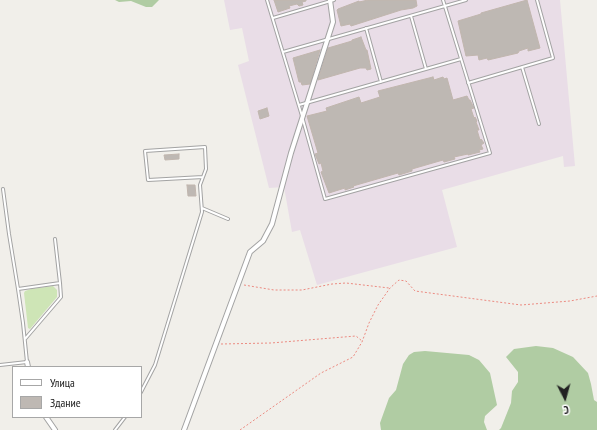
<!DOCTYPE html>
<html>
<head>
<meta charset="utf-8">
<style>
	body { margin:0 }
	#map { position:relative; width:597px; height:430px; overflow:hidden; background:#f1efea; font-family:"PT Sans Narrow",sans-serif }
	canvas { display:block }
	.legend { position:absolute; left:12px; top:366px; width:130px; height:52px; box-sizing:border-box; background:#fff; border:1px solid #a7a7a7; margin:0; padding:5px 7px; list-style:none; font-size:12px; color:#222 }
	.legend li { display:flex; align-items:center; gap:8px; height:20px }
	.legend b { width:20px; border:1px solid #a7a7a7 }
	.north { position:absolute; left:545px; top:378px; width:40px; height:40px; -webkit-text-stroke:3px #fff; paint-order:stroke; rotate:174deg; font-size:11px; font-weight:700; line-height:16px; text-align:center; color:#222 }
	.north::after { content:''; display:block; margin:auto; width:14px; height:18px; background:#222; clip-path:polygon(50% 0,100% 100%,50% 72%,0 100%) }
</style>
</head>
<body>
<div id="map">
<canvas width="597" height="430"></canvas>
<ul class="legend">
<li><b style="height:5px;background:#fff"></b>Улица</li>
<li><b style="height:11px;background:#beb8b3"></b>Здание</li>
</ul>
<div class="north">С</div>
</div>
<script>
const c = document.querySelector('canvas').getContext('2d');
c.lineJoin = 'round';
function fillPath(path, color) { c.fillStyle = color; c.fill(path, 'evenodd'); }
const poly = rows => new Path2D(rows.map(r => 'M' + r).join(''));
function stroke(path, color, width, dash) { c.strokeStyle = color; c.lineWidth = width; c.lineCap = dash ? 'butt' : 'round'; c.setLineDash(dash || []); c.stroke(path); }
fillPath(poly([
	[224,0,560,0,575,166,564,167,563,156,442,190,457,247,317,285,300,230,292,232,284,187,269,188,238,65,249,61,242,28,230,30]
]), '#e9dde7');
fillPath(poly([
	[53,286,57,290,57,297,30,329,28,328,24,293,25,291,31,289]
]), '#cee5b6');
fillPath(poly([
	[115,0,159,0,152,7,146,7,131,1,119,2],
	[536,346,553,348,573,357,588,373,591,384,594,400,597,402,597,430,499,430,501,428,511,403,512,391,518,382,518,372,506,357,514,349],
	[425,351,469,355,479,360,490,373,497,405,485,416,484,422,487,430,381,430,380,423,389,398,396,390,403,364,409,355,414,352]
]), '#b0cca3');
const building = poly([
	[274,0,306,0,306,1,302,2,303,5,299,6,297,4,289,6,290,8,278,12,274,0],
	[368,0,416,0,417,6,413,8,401,10,351,26,350,24,341,26,337,10,338,9,359,1,359,2,368,0],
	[527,0,540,48,528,51,528,48,519,51,518,53,488,60,487,58,479,60,478,55,466,56,458,21,481,14,481,13,527,0],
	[361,37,366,50,367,50,371,69,367,70,366,68,360,68,318,80,328,48,352,41,352,40,361,37],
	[320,50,310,84,302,85,301,82,299,82,293,58,320,50],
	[433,77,434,80,443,77,444,79,447,78,453,100,467,96,469,100,470,100,474,108,471,109,474,118,475,117,477,121,476,122,479,130,477,130,480,140,481,139,484,143,481,145,483,149,479,150,480,152,468,155,468,154,454,157,455,159,444,162,443,160,412,169,412,171,399,175,398,173,353,186,354,187,345,190,345,188,329,193,321,172,323,171,321,163,319,164,315,154,318,153,307,116,327,111,326,108,359,97,361,103,380,97,378,91,433,77],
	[267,108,269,116,260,119,258,111,267,108],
	[179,154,179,159,165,160,164,155,179,154],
	[187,185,195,185,196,196,188,196,187,185]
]);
fillPath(building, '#beb8b3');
stroke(building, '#c1b6ae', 1);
const service = poly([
	[267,0,302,116],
	[411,16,426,69],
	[273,18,334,0],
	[366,28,381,82],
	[283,52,466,0],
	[522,67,539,124],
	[468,83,553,58,537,0],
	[299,105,461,59],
	[303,120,325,199,490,153,443,0],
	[3,189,9,234,18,289],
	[202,208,228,219],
	[55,239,60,283],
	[0,365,27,362,23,323,18,289,60,283,61,297,25,339],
	[141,392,155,365,202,212,200,185,206,169,205,147,145,151,148,180,203,177],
	[115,430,125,417]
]);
const minor = poly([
	[27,362,28,367],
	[46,417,55,430],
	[184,430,250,252,263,241,272,224,291,153,333,22,330,0]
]);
stroke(service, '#a3a3a3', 4);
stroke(minor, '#a3a3a3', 6);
stroke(poly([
	[244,285,274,290,302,290,332,284,346,283,389,288],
	[221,344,271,343,356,336,362,341],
	[240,430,321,373,353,357,362,342,369,323,378,305,390,288,399,280,406,281,415,291,521,305,570,301,597,296]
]), '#eb8a80', 1, [2, 2]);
stroke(service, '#fff', 2);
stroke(minor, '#fff', 4);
</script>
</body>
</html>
